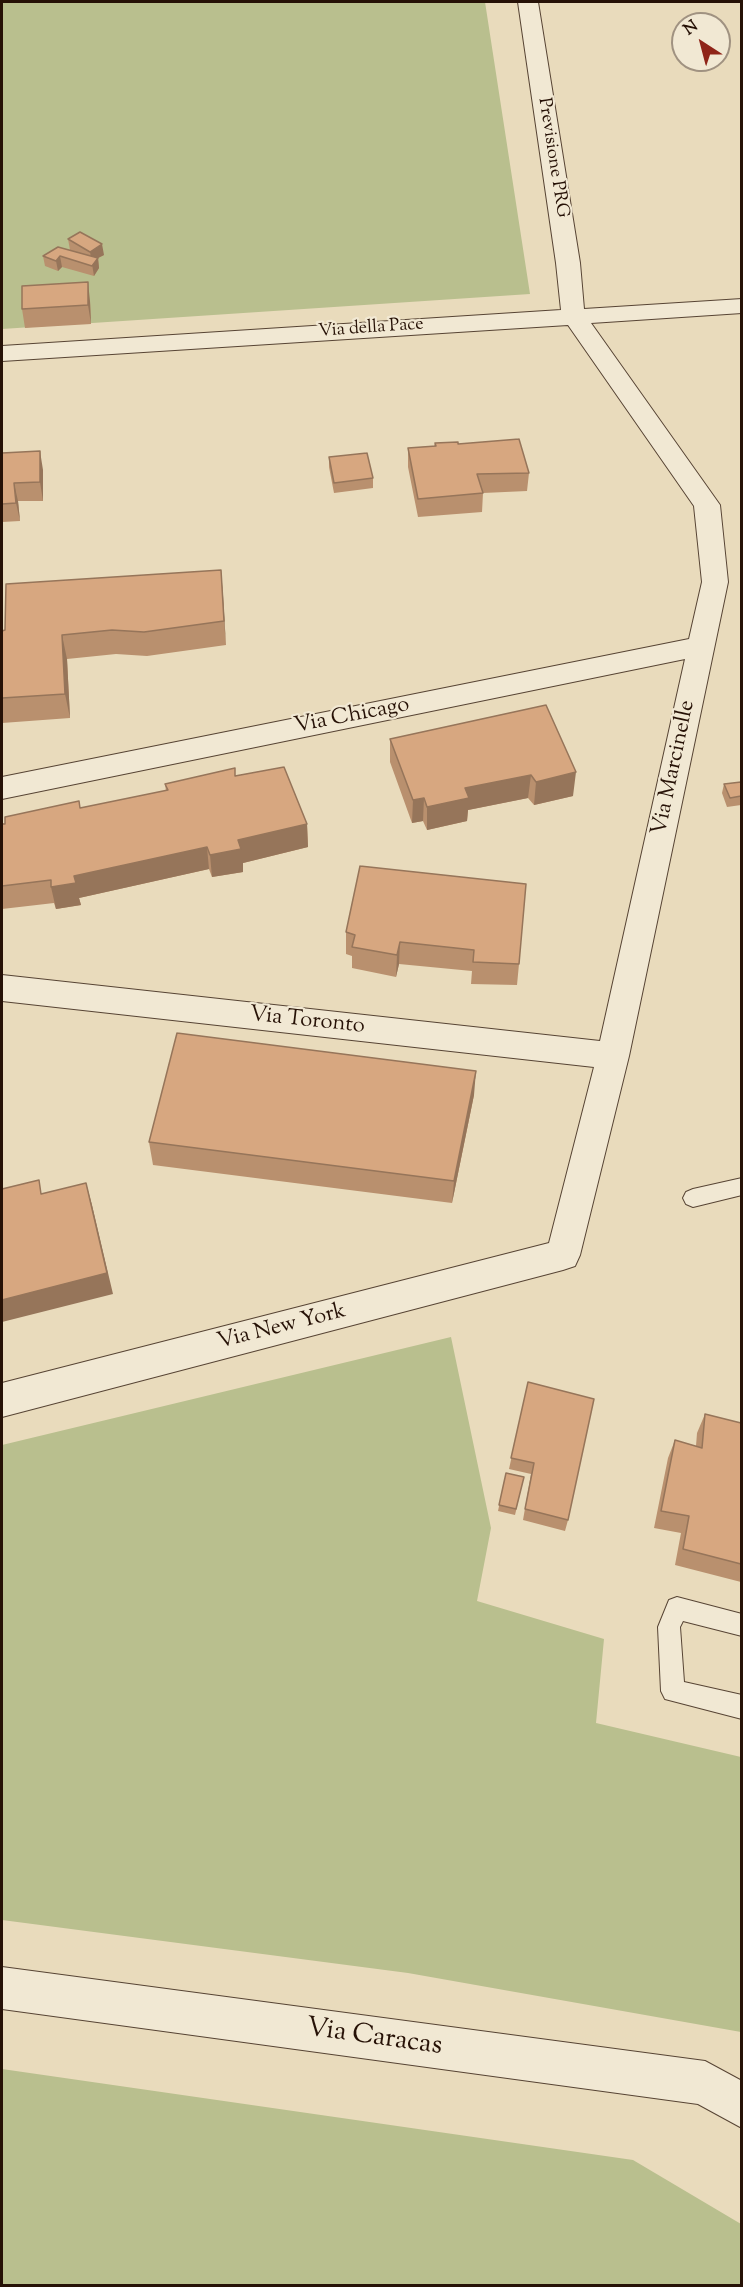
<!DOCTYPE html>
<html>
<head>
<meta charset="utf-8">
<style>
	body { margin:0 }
	#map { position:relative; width:743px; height:2287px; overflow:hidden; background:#e9dbbc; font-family:"Sorts Mill Goudy",serif }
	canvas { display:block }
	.frame { position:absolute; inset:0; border:3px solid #261106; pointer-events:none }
	.north { position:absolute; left:671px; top:12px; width:60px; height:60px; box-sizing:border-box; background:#f1e8d3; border:2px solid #a09281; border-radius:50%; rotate:324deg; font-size:16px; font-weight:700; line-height:24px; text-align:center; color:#261106 }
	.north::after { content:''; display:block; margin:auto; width:21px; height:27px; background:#8f2418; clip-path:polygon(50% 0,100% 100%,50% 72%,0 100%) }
</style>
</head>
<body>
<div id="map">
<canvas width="743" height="2287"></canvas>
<div class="frame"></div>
<div class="north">N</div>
</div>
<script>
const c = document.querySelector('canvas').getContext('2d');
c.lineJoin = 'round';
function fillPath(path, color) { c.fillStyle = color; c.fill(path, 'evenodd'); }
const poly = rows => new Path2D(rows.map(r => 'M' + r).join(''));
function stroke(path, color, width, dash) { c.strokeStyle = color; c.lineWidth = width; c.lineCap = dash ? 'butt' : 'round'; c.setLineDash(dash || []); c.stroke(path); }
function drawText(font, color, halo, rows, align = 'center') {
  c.font = font + ' "Sorts Mill Goudy",serif'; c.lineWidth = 4.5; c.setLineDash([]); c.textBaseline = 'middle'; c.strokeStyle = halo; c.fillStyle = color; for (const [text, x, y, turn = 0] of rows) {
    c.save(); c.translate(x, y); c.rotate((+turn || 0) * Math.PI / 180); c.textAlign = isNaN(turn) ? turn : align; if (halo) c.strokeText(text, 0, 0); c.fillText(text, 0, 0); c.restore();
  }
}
fillPath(poly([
	[2,2,485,2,530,294,2,329],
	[451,1337,491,1528,477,1601,604,1639,596,1723,741,1757,741,2032,408,1973,2,1920,2,1445],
	[2,2069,633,2160,741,2224,741,2285,2,2285]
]), '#b9bf8e');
const lane = poly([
	[742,1178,742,1195,693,1207,686,1204,683,1198,686,1192,693,1189,742,1178],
	[677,1597,742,1614,742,1636,683,1621,680,1627,684,1682,742,1695,742,1719,665,1699,661,1691,658,1627,669,1600,677,1597]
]);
const street = poly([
	[518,2,538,2,580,263,584,309,742,299,742,313,591,323,720,505,728,582,629,1056,580,1255,575,1266,563,1270,2,1417,2,1383,549,1243,594,1067,2,1001,2,975,600,1041,685,659,2,799,2,777,689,639,702,582,694,506,568,325,2,361,2,346,561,310,556,263,518,2],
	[2,1967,705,2061,742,2081,742,2128,698,2104,2,2009,2,1967]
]);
stroke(lane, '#574434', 2);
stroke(street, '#574434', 2);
fillPath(lane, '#f1e8d3');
fillPath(street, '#f1e8d3');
fillPath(poly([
	[68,239,104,255,98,258,99,268,94,276,62,267,58,271,45,266,43,256,70,250],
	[90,301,91,324,25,328,22,309],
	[435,443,458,444,529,473,527,491,483,493,482,512,418,517,408,467,408,448,434,446],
	[2,453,43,470,43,501,18,501,20,521,2,522],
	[329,457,373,478,373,488,334,493,329,467],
	[221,570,226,645,147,656,116,654,67,659,70,718,2,723,2,631],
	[546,705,573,796,534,805,528,798,468,810,467,821,427,830,423,821,412,823,390,762,390,739],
	[236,776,307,824,308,847,243,863,243,872,212,877,209,869,79,898,81,905,56,909,54,903,2,909,2,824,166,791,165,784],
	[741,782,741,805,727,807,722,793,724,784],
	[360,866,519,964,517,985,471,984,472,971,399,964,396,977,352,968,352,956,346,954,346,932],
	[474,1095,452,1203,153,1165,149,1142],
	[528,1382,568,1520,565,1531,523,1520,531,1474,509,1469],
	[705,1414,741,1423,741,1582,675,1565,681,1533,654,1528,668,1458,675,1440,696,1446,697,1433],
	[506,1473,524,1477,515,1515,498,1511]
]), '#b9906e');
fillPath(poly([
	[102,244,104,255,98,258,99,268,94,276,90,252],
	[60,256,62,267,58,271,56,261],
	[88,282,90,301,91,324,88,305],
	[40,451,43,470,43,501,40,482],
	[14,483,18,501,20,521,16,503],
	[221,570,223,595,226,645,224,621],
	[62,635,67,659,70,718,65,694],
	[576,772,573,796,534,805,536,782],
	[531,775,528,798,468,810,467,821,427,830,427,807,465,788],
	[424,798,423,821,412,823,413,800],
	[307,824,308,847,243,863,243,872,212,877,210,855,238,840],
	[207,847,209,869,79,898,81,905,56,909,51,887,74,876],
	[400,942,399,964,396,977,397,955],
	[476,1071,474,1095,452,1203,454,1181],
	[86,1183,92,1205,113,1294,2,1322,2,1300]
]), '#96755a');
const building = poly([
	[80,232,102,244,90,252,68,239,80,232],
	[58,247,98,258,92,266,60,256,56,261,43,256,58,247],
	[88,282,88,305,22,309,22,286,88,282],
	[519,439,529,473,477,474,483,493,418,499,408,448,436,446,435,443,458,442,458,444,519,439],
	[40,451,40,482,14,483,16,503,2,504,2,453,40,451],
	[367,453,373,478,334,483,329,457,367,453],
	[221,570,224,621,144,632,112,630,62,635,65,694,2,698,2,631,5,630,6,584,221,570],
	[546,705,576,772,536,782,531,775,465,788,469,798,427,807,424,798,413,800,390,739,546,705],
	[284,767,307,824,238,840,241,849,210,855,207,847,74,876,76,883,51,887,51,880,2,886,2,824,5,824,5,817,79,801,80,808,168,790,165,784,235,768,235,776,284,767],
	[741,782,741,796,730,798,724,784,741,782],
	[360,866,526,884,519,964,473,962,474,950,400,942,397,955,352,947,355,935,346,932,360,866],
	[177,1033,476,1071,454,1181,149,1142,177,1033],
	[39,1180,41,1194,86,1183,107,1273,2,1300,2,1189,39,1180],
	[528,1382,594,1399,568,1520,525,1509,534,1463,511,1458,528,1382],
	[705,1414,741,1423,741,1564,683,1549,689,1516,661,1511,675,1440,702,1448,705,1414],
	[506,1473,524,1477,516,1509,499,1505,506,1473]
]);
fillPath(building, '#d7a780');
stroke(building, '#96755a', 1.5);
drawText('18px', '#261106', '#f1e8d3', [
	["Previsione PRG",552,158,81],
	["Via della Pace",371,329,-4]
]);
drawText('22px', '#261106', '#f1e8d3', [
	["Via Chicago",352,717,-11],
	["Via Marcinelle",675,768,-78],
	["Via Toronto",307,1022,6],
	["Via New York",282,1328,-14]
]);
drawText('27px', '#261106', '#f1e8d3', [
	["Via Caracas",374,2039,8]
]);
</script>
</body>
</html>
